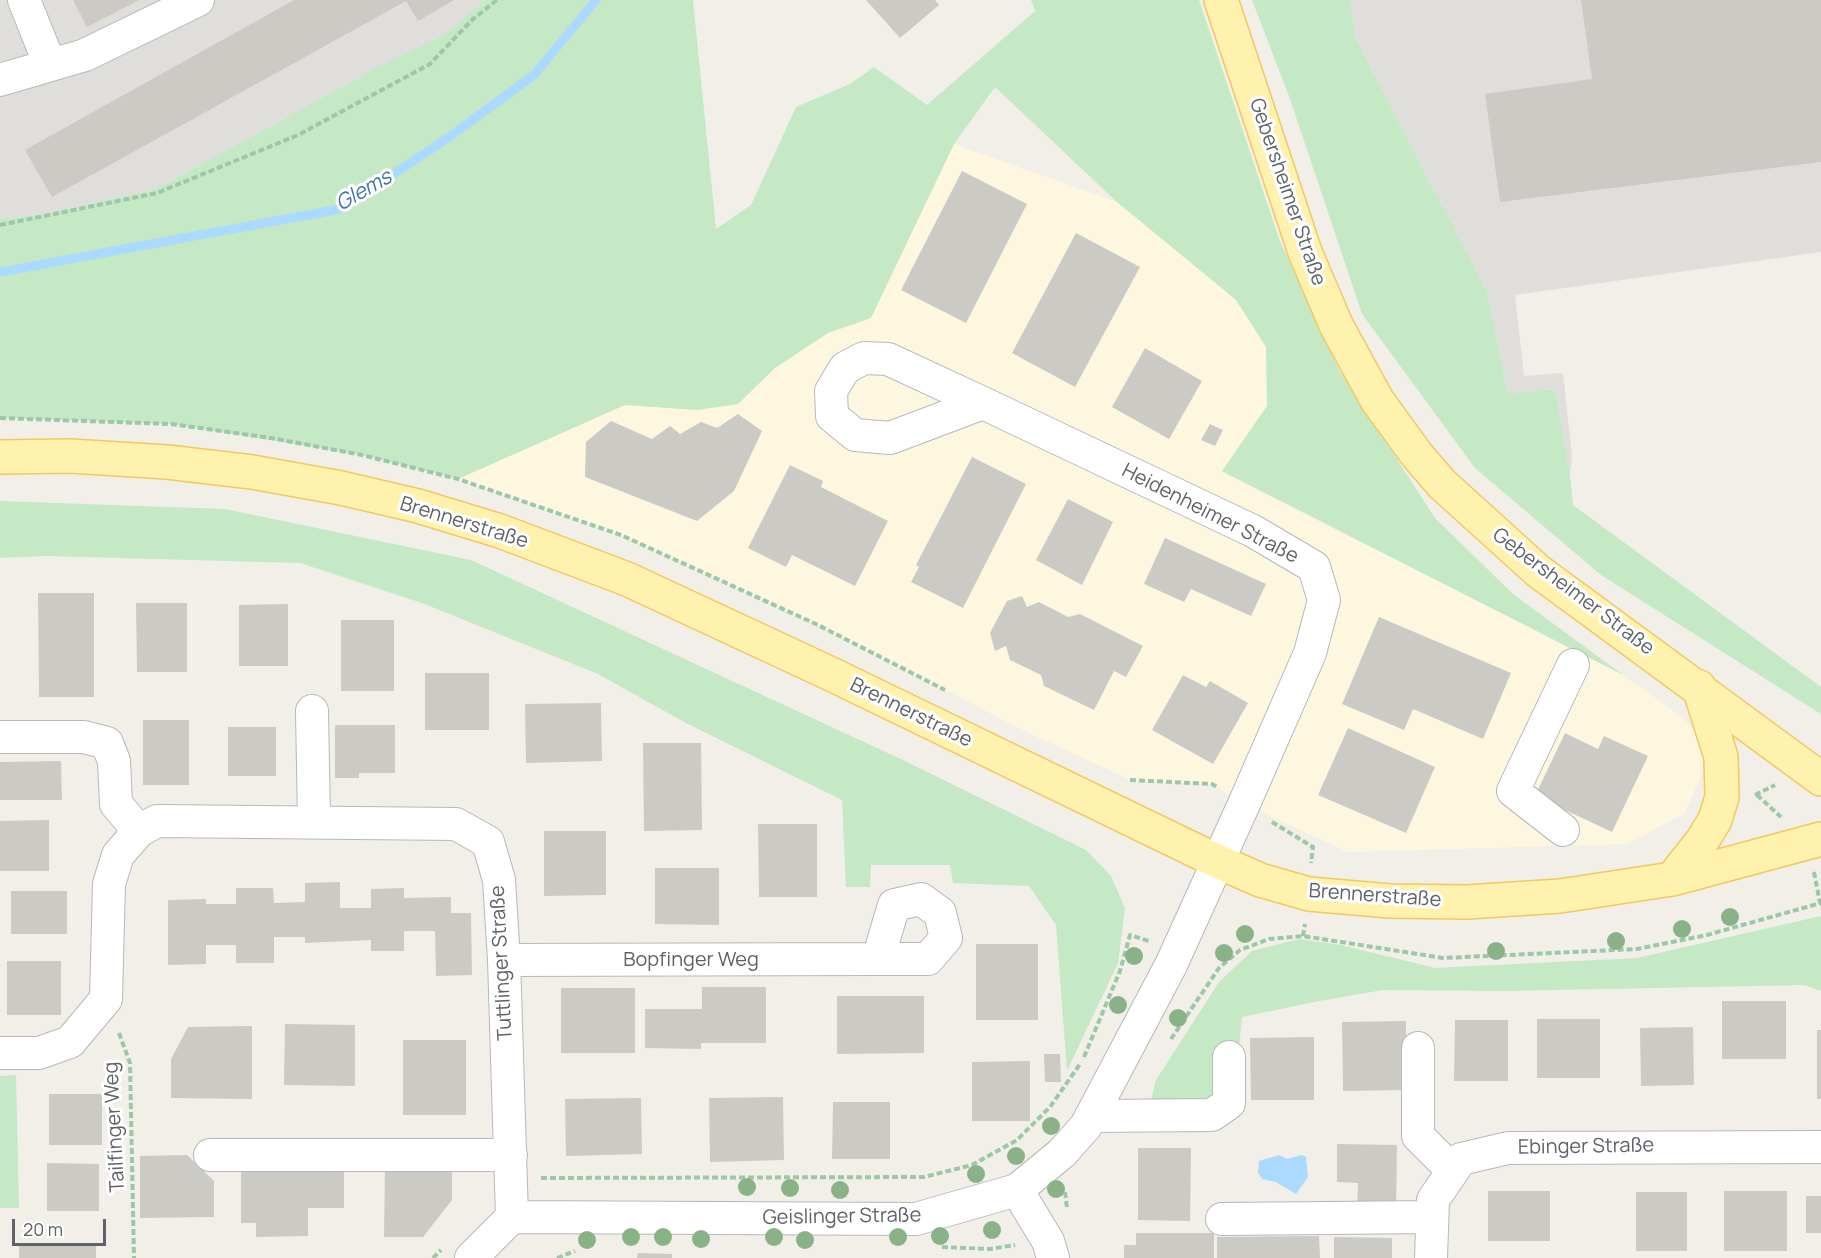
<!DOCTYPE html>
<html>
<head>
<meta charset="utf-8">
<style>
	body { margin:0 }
	#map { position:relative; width:1821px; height:1258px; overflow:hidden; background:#f1efe8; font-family:Manrope,sans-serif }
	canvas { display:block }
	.scale { position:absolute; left:12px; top:1219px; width:94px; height:27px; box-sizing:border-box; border:3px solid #5f6368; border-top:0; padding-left:8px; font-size:18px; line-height:21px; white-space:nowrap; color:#5f6368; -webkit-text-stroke:4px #fff; paint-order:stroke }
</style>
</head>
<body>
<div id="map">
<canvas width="1821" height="1258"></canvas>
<div class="scale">20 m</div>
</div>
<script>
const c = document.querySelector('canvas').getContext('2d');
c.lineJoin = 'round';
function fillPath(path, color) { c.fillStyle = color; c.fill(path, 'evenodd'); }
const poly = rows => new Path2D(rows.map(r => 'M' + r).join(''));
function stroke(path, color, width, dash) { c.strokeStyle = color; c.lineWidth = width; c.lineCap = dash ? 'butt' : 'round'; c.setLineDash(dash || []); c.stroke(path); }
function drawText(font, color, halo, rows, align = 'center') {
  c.font = font + ' Manrope,sans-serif'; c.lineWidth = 6; c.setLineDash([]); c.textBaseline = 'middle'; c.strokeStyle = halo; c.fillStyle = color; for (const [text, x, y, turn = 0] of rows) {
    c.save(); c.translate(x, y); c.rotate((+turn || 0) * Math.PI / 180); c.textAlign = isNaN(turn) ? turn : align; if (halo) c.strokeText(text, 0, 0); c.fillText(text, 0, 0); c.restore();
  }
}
fillPath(poly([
	[954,144,1117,202,1139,214,1236,300,1266,347,1267,406,1222,472,1623,675,1682,717,1705,745,1700,777,1685,813,1628,844,1348,852,1244,804,1212,784,1133,781,1031,734,818,625,621,535,458,479,625,405,697,410,738,404,775,368,828,333,871,318]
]), '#fef7e0');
fillPath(poly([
	[0,0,485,0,445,34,374,69,156,189,46,214,0,219],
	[1350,0,1821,0,1821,252,1515,295,1524,376,1563,373,1572,456,1570,474,1555,389,1508,393,1487,292,1356,39]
]), '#e0deda');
fillPath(poly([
	[485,0,693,0,716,229,751,205,796,107,850,84,874,67,927,105,1035,11,1031,0,1199,0,1279,239,1339,370,1435,518,1513,594,1623,675,1222,471,1267,406,1266,347,1236,300,1117,202,995,87,954,144,871,318,828,333,775,368,738,404,697,410,625,405,458,479,362,455,171,424,0,418,0,219,46,214,156,189,374,69,445,34],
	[1252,0,1350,0,1356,39,1487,292,1508,393,1555,389,1570,474,1573,505,1821,687,1821,714,1601,575,1475,468,1362,314,1289,96],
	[0,501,225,509,471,560,905,761,1086,850,1111,876,1125,908,1118,963,1067,1071,1056,925,1029,886,953,883,950,865,871,865,870,887,846,887,842,800,686,723,598,674,422,603,300,563,47,556,0,558],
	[1821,916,1821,991,1805,985,1505,991,1383,990,1319,1001,1242,1017,1239,1047,1217,1100,1149,1108,1156,1080,1219,982,1252,951,1299,939,1341,945,1435,968,1637,958],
	[16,1075,19,1208,0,1208,0,1076]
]), '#c5e8c5');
fillPath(poly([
	[1279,1155,1287,1159,1302,1155,1306,1157,1308,1177,1296,1194,1276,1182,1262,1179,1258,1173,1259,1161]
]), '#aadaff');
stroke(poly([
	[0,272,340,209,445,140,534,75,596,0]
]), '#aadaff', 9);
fillPath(poly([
	[73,0,139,0,87,27],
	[294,0,454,0,418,21,406,1,52,197,25,150],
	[866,0,935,0,939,5,900,38],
	[1581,0,1821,0,1821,162,1500,202,1485,94,1592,79],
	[962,171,1027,204,966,323,901,290],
	[1076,233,1140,267,1075,387,1012,353],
	[1145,348,1202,381,1169,439,1112,407],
	[738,414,762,431,734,491,697,521,585,477,586,442,611,421,652,439,670,426,680,434,701,422,717,428],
	[1210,424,1223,430,1215,446,1201,440],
	[972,457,1026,484,963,608,911,582,919,567,916,565],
	[790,465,823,481,821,487,888,521,855,586,792,555,786,567,748,548],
	[1068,499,1113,522,1082,585,1036,560],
	[1165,538,1266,584,1251,616,1191,589,1184,602,1144,584],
	[38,593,94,593,94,697,39,697],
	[1022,596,1027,607,1039,602,1068,617,1080,614,1143,646,1126,677,1114,671,1094,710,1044,686,1041,675,1010,660,1006,646,995,651,990,633,1007,601],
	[136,603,187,603,187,672,137,672],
	[288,604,288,666,239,666,239,605],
	[1379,617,1511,673,1483,739,1413,709,1404,730,1342,704],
	[341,620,394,620,394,691,341,691],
	[425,673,489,673,489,730,425,730],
	[1183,675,1206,687,1210,681,1248,703,1213,764,1152,730],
	[601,703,602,761,526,763,525,704],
	[143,720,189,720,189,785,143,785],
	[335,725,395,725,395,773,359,773,359,778,335,778],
	[228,727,276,727,276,776,228,776],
	[1348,728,1435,767,1406,833,1318,795],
	[1565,733,1598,749,1604,736,1648,756,1612,832,1535,796],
	[643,743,701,743,702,830,644,831],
	[61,761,62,800,0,800,0,762],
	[49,820,49,871,0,871,0,821],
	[758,824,817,824,817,897,759,897],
	[544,831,606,831,606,895,544,896],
	[655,868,719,868,719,925,655,924],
	[340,882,340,908,371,908,371,889,404,888,404,898,451,897,451,913,471,913,472,975,436,976,435,931,404,931,404,951,371,951,371,940,305,943,305,937,274,937,274,963,236,963,236,945,206,945,206,964,168,965,168,900,206,899,206,904,236,904,236,888,273,888,274,903,305,902,305,883],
	[11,891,67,891,67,934,11,934],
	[976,944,1038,944,1038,1020,976,1020],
	[7,961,61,961,61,1015,7,1015],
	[702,987,766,987,766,1043,701,1043,701,1049,645,1048,645,1009,702,1009],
	[561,988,635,988,635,1053,561,1053],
	[837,996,924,996,924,1053,837,1054],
	[1722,1001,1786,1001,1786,1059,1722,1059],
	[1537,1019,1600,1019,1600,1078,1537,1078],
	[1455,1020,1508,1020,1508,1081,1454,1081],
	[1406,1021,1406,1090,1343,1091,1342,1022],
	[285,1024,355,1025,355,1086,284,1085],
	[252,1026,252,1099,171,1098,171,1059,188,1027],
	[1693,1027,1694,1085,1641,1086,1640,1028],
	[1817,1030,1821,1030,1821,1099,1817,1099],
	[1314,1037,1314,1100,1251,1100,1250,1038],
	[403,1040,466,1040,466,1115,403,1115],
	[1044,1054,1060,1054,1061,1082,1045,1082],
	[1030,1061,1030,1121,972,1121,972,1062],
	[49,1094,102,1094,102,1145,49,1145],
	[783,1097,784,1160,710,1162,709,1098],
	[641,1098,642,1154,566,1156,565,1099],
	[833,1102,890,1102,890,1159,832,1159],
	[1337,1144,1397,1145,1396,1211,1357,1210,1358,1183,1337,1182],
	[1138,1148,1191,1148,1190,1221,1138,1220],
	[187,1155,214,1181,214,1217,140,1218,140,1156],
	[47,1163,99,1164,99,1211,47,1211],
	[385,1163,452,1164,452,1200,423,1237,384,1237],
	[241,1164,344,1164,344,1208,308,1208,308,1236,256,1237,256,1223,241,1223],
	[1488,1191,1550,1191,1550,1241,1488,1241],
	[1724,1191,1787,1191,1787,1251,1724,1251],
	[1636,1192,1687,1192,1687,1251,1636,1251],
	[1806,1196,1821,1196,1821,1233,1806,1233],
	[1136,1233,1214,1233,1214,1258,1124,1258,1124,1245,1136,1245],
	[1319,1236,1320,1258,1217,1258,1217,1237],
	[1334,1237,1392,1238,1392,1258,1334,1258],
	[96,1244,96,1258,19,1258,19,1245],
	[638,1253,672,1254,672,1258,637,1258]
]), '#cccac5');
const minor = poly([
	[24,0,50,65],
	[0,80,85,55,198,0],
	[312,711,314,821],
	[0,737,84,737,107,743,114,761,116,804,139,831],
	[1563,830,1513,791,1573,665],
	[504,960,878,959,928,959,946,938,940,913,921,899,894,905,878,959],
	[1418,1048,1418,1136,1453,1171],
	[0,1053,39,1053,70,1042,106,999,109,884,118,855,139,831,157,821,456,824,488,842,499,880,504,960,512,1217],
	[1091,1116,1212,1115,1229,1103,1229,1057],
	[210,1155,511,1155],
	[1017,1190,1048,1241,1053,1258],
	[1222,1219,1432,1217],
	[471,1258,512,1217,916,1219,1017,1190,1062,1153,1086,1126,1171,965,1244,804,1310,653,1324,600,1314,567,1253,531,983,403,888,359,864,358,845,368,831,391,832,416,855,435,890,438,983,403],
	[1431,1258,1433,1200,1461,1159,1508,1148,1821,1147]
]);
const major = poly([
	[1221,0,1305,252,1336,325,1377,400,1417,455,1442,484,1538,571,1821,779],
	[0,457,70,456,167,462,252,472,341,488,418,506,500,531,627,579,831,674,1217,861,1260,880,1309,894,1390,901,1467,902,1560,896,1672,879,1821,839],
	[1672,879,1702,841,1715,820,1722,797,1721,757,1699,687]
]);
stroke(minor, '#b5b8bc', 34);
stroke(major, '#f2c960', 36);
stroke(poly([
	[0,225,157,193,298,135,430,64,472,20,497,0],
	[0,418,171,424,271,438,362,455,458,479,621,535,818,625,945,690],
	[1130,780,1212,784,1217,787],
	[1755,795,1775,785],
	[1757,795,1781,817],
	[1272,822,1313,847,1311,863],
	[1814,872,1820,903],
	[1303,936,1305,924],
	[119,1033,130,1063,134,1258],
	[1171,1039,1219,968,1240,950,1269,939,1303,936,1443,958,1637,949,1707,935,1821,903],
	[1084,1057,1120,971,1130,935,1149,941],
	[541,1178,924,1177,972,1165,1017,1140,1050,1107,1080,1064],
	[1065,1192,1067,1208],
	[942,1247,990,1249,1015,1245],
	[433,1258,441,1250],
	[557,1258,575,1251]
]), '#9cc7a9', 4, [6, 3]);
stroke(minor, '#fff', 32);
stroke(major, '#fff2af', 33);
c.fillStyle = '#89b387';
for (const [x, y] of [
	[1730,917],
	[1682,929],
	[1245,934],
	[1616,941],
	[1496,951],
	[1224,953],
	[1134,956],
	[1118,1005],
	[1178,1018],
	[1051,1126],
	[1016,1156],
	[976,1174],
	[747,1187],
	[790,1188],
	[1056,1189],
	[840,1190],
	[992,1230],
	[940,1236],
	[631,1237],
	[663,1237],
	[774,1237],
	[898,1237],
	[701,1239],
	[587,1240],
	[805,1240]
]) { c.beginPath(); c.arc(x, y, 9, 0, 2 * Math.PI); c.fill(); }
drawText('20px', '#5f6368', '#fff', [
	["Gebersheimer Straße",1287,192,71],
	["Heidenheimer Straße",1210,514,27],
	["Brennerstraße",464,523,17],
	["Gebersheimer Straße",1573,592,37],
	["Brennerstraße",911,713,26],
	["Brennerstraße",1375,896,4],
	["Bopfinger Weg",691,960],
	["Tuttlinger Straße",502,963,-93],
	["Tailfinger Weg",115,1127,-93],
	["Ebinger Straße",1586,1147,-1],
	["Geislinger Straße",842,1217,-1]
]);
drawText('italic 21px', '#4174aa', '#fff', [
	["Glems",364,191,-30]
]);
</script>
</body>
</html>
